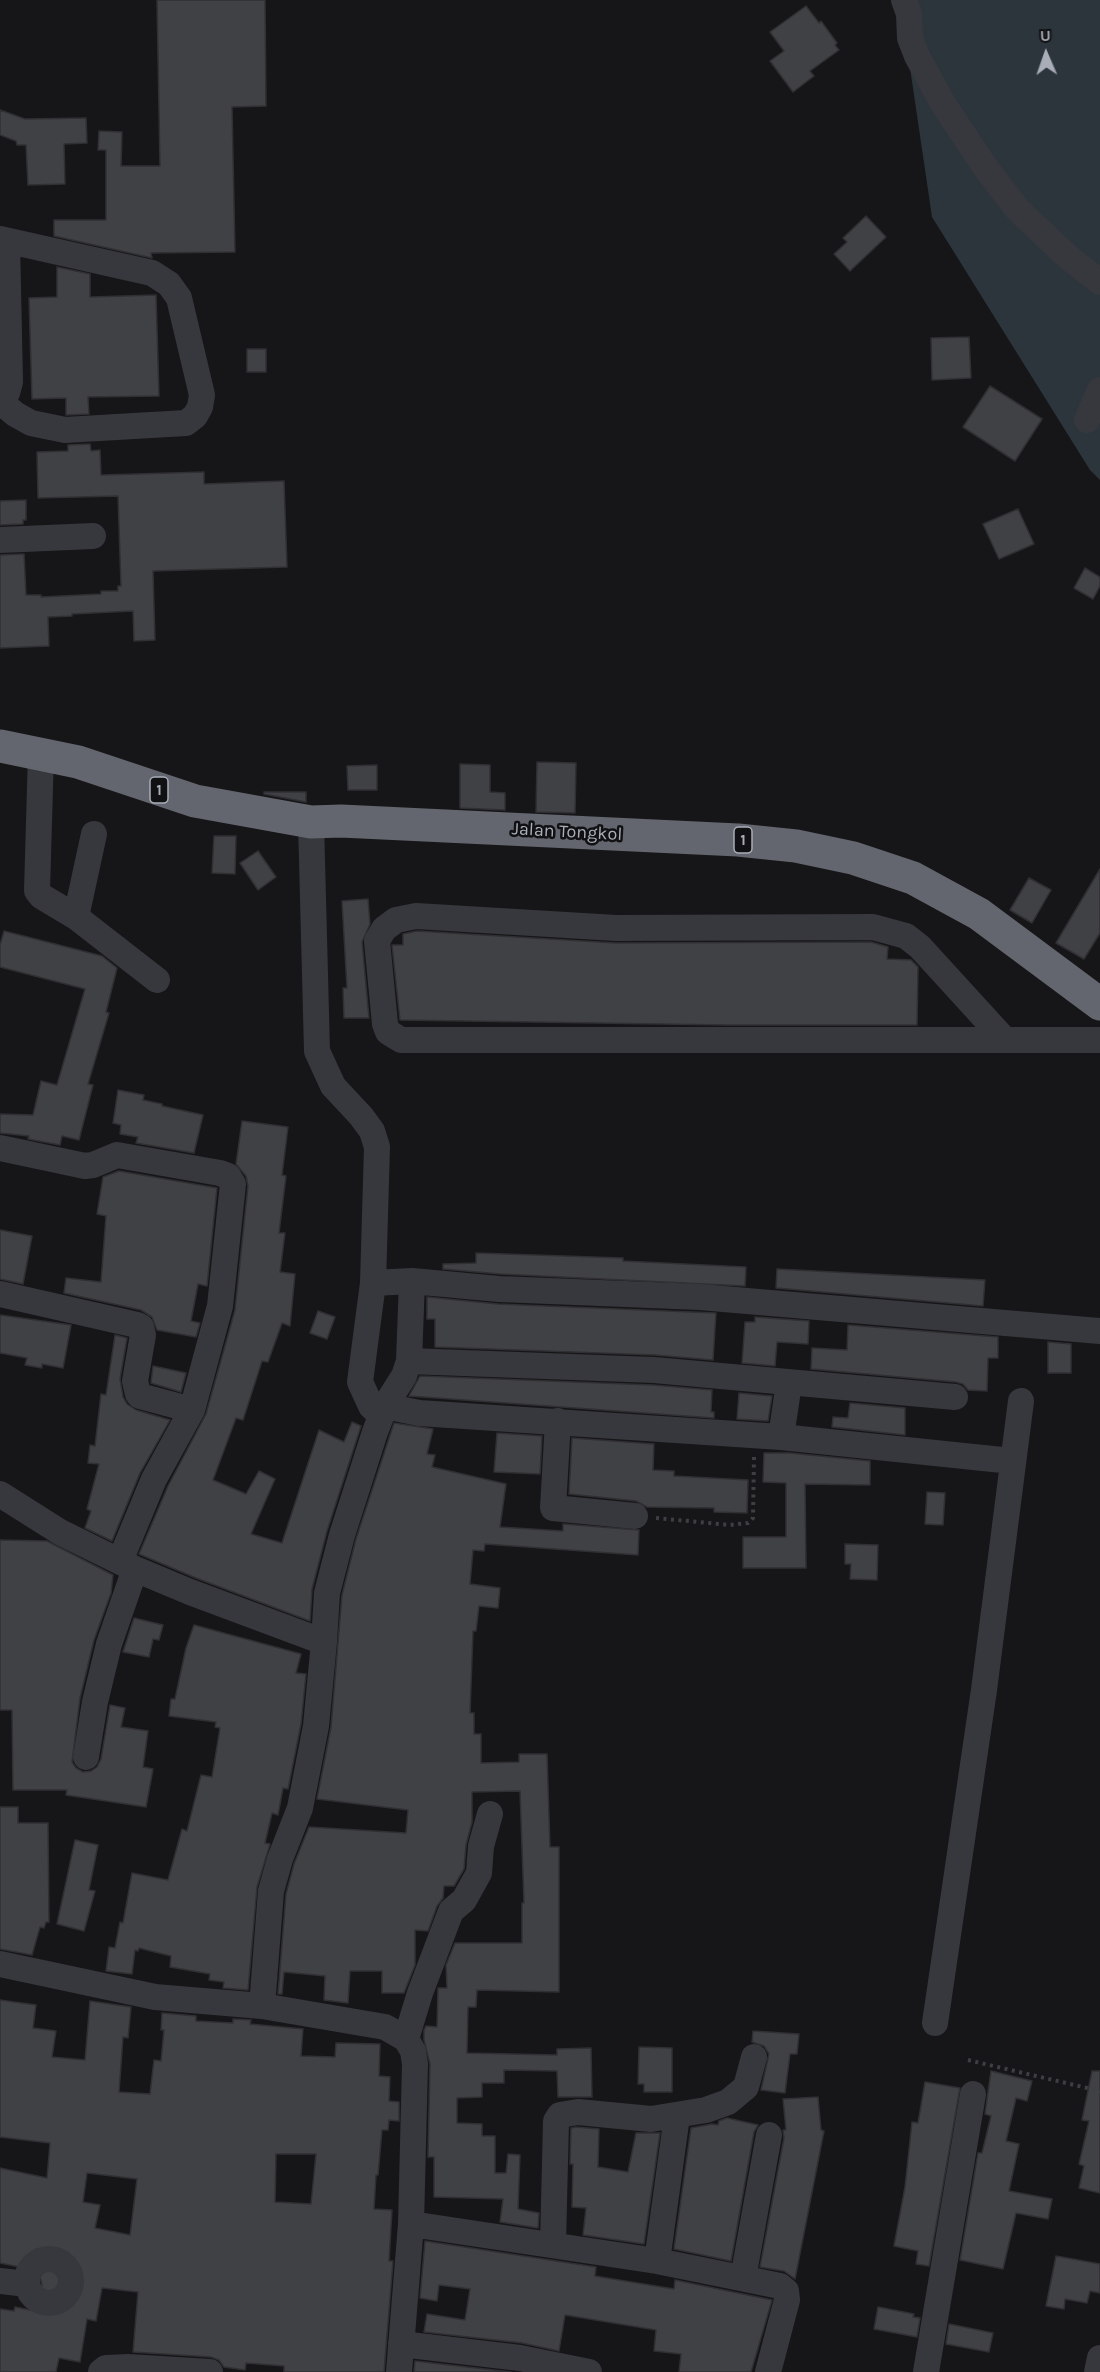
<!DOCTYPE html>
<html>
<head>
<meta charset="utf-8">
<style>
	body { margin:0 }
	#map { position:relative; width:1100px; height:2372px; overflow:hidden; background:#161618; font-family:Karla,sans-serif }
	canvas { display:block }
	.north { position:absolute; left:1016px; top:24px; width:60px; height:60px; -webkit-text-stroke:4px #111113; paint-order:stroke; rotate:358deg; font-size:16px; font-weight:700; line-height:24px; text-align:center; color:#a8adb8 }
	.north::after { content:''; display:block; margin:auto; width:21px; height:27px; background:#a8adb8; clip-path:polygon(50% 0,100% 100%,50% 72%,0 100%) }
</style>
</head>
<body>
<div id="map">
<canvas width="1100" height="2372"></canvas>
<div class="north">U</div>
</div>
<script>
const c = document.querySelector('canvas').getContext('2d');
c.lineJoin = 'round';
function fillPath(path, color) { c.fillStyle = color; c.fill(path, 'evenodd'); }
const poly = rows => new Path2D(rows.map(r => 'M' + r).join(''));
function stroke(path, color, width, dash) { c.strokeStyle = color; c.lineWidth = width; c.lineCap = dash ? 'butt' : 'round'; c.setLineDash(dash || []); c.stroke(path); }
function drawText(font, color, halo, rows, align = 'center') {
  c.font = font + ' Karla,sans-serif'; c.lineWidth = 5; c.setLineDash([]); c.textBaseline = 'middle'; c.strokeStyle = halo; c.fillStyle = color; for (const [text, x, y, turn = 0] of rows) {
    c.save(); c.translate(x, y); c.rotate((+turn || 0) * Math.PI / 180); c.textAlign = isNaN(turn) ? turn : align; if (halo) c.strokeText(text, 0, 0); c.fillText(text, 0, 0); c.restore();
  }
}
fillPath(poly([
	[900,0,1100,0,1100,480,1090,470,932,217]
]), '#2c353c');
const building = poly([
	[157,0,265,0,266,106,232,107,235,252,151,253,152,258,54,236,54,220,106,220,106,150,98,150,99,131,122,132,121,166,160,166,157,0],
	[806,6,819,23,821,21,837,43,835,45,839,50,810,71,814,76,793,92,770,61,784,51,770,32,806,6],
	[0,110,25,119,86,118,87,143,64,144,65,184,28,185,26,145,17,145,16,141,0,135,0,110],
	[866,216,886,237,850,271,834,254,847,242,843,238,866,216],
	[57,267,90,274,90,297,156,295,159,396,88,397,89,414,66,415,66,398,32,399,29,298,57,297,57,267],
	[969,337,971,378,932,380,931,338,969,337],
	[247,349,266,349,266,372,247,372,247,349],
	[990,386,1042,419,1015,461,963,427,990,386],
	[90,444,91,451,100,450,101,475,204,472,204,484,284,481,287,567,153,571,155,640,134,641,133,611,72,614,72,616,48,617,49,646,0,648,0,555,24,554,26,595,41,595,41,597,101,594,101,591,118,591,118,586,121,586,118,496,38,498,37,452,68,451,68,445,90,444],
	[26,500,26,520,23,520,23,524,0,525,0,501,26,500],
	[1018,509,1034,544,999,559,983,524,1018,509],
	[1085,568,1100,577,1100,586,1093,599,1074,588,1085,568],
	[537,762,576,763,575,813,536,812,537,762],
	[460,764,490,765,490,792,505,793,505,810,460,808,460,764],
	[377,765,377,790,348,790,347,766,377,765],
	[264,792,306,792,306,802,264,794,264,792],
	[214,836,236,836,235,874,212,873,214,836],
	[258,851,276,877,258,890,240,863,258,851],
	[1100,869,1100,933,1084,959,1056,943,1100,869],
	[1029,878,1051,890,1032,923,1010,910,1029,878],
	[368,899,370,924,362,942,369,1018,344,1018,343,988,347,988,342,901,368,899],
	[4,931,102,956,117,968,106,1012,109,1013,88,1084,93,1085,79,1140,62,1136,60,1145,28,1139,29,1136,0,1133,0,1114,33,1115,41,1081,57,1085,85,989,0,967,0,945,4,931],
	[417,931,616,943,871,942,888,947,887,959,911,960,918,967,917,1025,727,1025,400,1020,392,945,403,945,403,934,417,931],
	[118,1090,144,1095,143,1100,162,1104,162,1106,203,1115,194,1153,136,1143,138,1137,120,1134,121,1125,113,1123,118,1090],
	[242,1121,288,1127,282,1175,286,1176,279,1233,285,1233,280,1272,295,1274,290,1326,282,1323,268,1362,262,1361,243,1420,236,1418,213,1480,246,1494,259,1471,275,1479,251,1534,282,1543,319,1430,344,1442,352,1422,361,1426,327,1531,312,1589,310,1621,196,1578,139,1554,168,1486,206,1414,235,1310,248,1186,246,1176,236,1164,242,1121],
	[119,1171,217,1188,207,1286,198,1284,191,1321,200,1323,196,1337,157,1330,152,1317,141,1310,64,1293,66,1278,101,1282,106,1216,97,1214,103,1177,119,1171],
	[0,1230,32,1236,23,1284,0,1279,0,1230],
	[476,1253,623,1258,623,1261,746,1267,745,1286,500,1274,443,1269,443,1264,476,1263,476,1253],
	[777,1269,985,1280,983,1306,776,1288,777,1269],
	[427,1297,498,1304,716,1313,713,1360,655,1355,435,1347,435,1319,427,1319,427,1297],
	[318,1311,335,1317,327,1339,310,1333,318,1311],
	[0,1315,71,1325,63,1368,42,1364,42,1368,25,1365,27,1358,0,1353,0,1315],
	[755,1317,809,1321,808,1344,777,1342,775,1366,742,1363,745,1322,755,1322,755,1317],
	[848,1325,998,1337,998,1358,988,1358,987,1391,968,1390,963,1384,956,1382,811,1369,812,1348,847,1350,848,1325],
	[115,1335,127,1338,120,1379,123,1397,127,1404,136,1410,170,1420,140,1473,112,1541,85,1528,91,1511,87,1509,99,1464,88,1463,90,1445,95,1446,101,1394,106,1395,115,1335],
	[1048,1342,1071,1344,1071,1373,1048,1373,1048,1342],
	[153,1366,186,1373,181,1392,151,1383,153,1366],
	[420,1376,653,1385,712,1390,711,1412,714,1412,714,1418,409,1396,420,1376],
	[739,1393,772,1396,768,1421,737,1419,739,1393],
	[850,1403,905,1408,905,1435,832,1427,833,1417,848,1418,850,1403],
	[394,1423,433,1429,427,1454,435,1455,432,1467,506,1484,500,1527,563,1531,563,1524,639,1530,638,1555,485,1544,484,1551,473,1550,470,1584,500,1588,498,1608,479,1606,476,1631,473,1631,470,1713,474,1713,474,1734,481,1734,481,1763,519,1762,519,1754,547,1754,550,1847,559,1847,559,1992,477,1990,476,2007,468,2007,467,2053,557,2055,557,2049,591,2048,592,2097,558,2097,557,2071,504,2070,504,2083,482,2083,482,2097,457,2098,457,2123,482,2124,482,2136,495,2136,495,2173,506,2173,508,2154,520,2155,518,2209,539,2213,538,2228,500,2222,503,2199,434,2197,434,2157,428,2157,430,2064,424,2040,424,2030,426,2026,437,2027,438,1988,447,1988,446,1965,455,1943,522,1943,522,1903,524,1903,520,1791,472,1792,472,1822,466,1845,464,1869,454,1886,444,1886,443,1898,437,1906,428,1931,415,1930,415,1965,404,1993,382,1993,382,1971,350,1971,348,2003,324,2000,325,1976,284,1972,282,1994,278,1994,286,1894,294,1864,309,1827,406,1833,408,1810,317,1799,331,1727,342,1595,356,1539,394,1423],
	[497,1433,542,1436,540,1474,494,1472,497,1433],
	[572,1438,654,1444,653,1470,674,1471,674,1476,748,1480,747,1513,714,1512,714,1508,647,1507,636,1501,569,1494,572,1438],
	[764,1453,790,1453,870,1461,870,1485,805,1484,806,1568,743,1568,743,1537,786,1537,786,1483,763,1482,764,1453],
	[927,1492,945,1493,943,1525,925,1524,927,1492],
	[0,1540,47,1541,113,1575,111,1593,94,1640,80,1698,72,1762,76,1768,83,1772,91,1771,97,1767,101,1759,110,1705,125,1708,121,1727,148,1731,143,1767,153,1769,146,1807,66,1795,67,1790,13,1790,12,1710,0,1710,0,1540],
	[845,1544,878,1545,877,1580,850,1579,851,1564,845,1564,845,1544],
	[134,1618,163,1625,159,1640,153,1639,149,1657,123,1652,134,1618],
	[194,1625,301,1654,296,1673,306,1674,301,1724,288,1789,283,1788,278,1815,272,1813,265,1843,270,1844,257,1887,248,1990,223,1988,224,1982,209,1980,210,1974,170,1967,171,1956,139,1948,138,1951,135,1950,132,1974,106,1971,109,1947,115,1948,120,1922,123,1923,132,1873,168,1880,182,1829,187,1831,201,1775,212,1777,220,1728,215,1727,216,1722,169,1716,171,1699,175,1699,186,1648,194,1625],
	[0,1807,18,1807,18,1823,48,1823,49,1922,46,1922,44,1928,40,1927,32,1955,0,1949,0,1807],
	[75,1840,98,1845,89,1890,95,1891,84,1931,57,1924,75,1840],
	[0,2000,36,2005,33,2028,56,2031,52,2057,85,2060,90,2001,131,2007,128,2038,123,2037,119,2092,150,2094,154,2060,161,2061,164,2030,161,2030,162,2013,196,2016,196,2021,233,2023,233,2019,251,2020,250,2024,303,2029,301,2056,335,2057,336,2043,380,2044,379,2076,390,2077,389,2101,399,2102,399,2121,389,2120,388,2130,382,2130,378,2175,376,2175,374,2209,392,2210,389,2261,393,2261,384,2372,284,2372,284,2366,246,2363,245,2370,224,2367,219,2360,211,2357,133,2352,138,2292,102,2288,96,2321,87,2319,80,2362,59,2358,56,2372,0,2372,0,2309,14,2311,15,2307,30,2310,32,2298,39,2293,42,2285,40,2277,34,2270,0,2263,0,2168,47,2178,50,2143,0,2137,0,2000],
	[276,2154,316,2154,311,2204,275,2202,276,2154],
	[87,2173,137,2179,130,2235,95,2228,100,2205,83,2202,87,2173],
	[753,2031,799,2034,797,2054,790,2054,785,2093,761,2090,769,2054,764,2046,752,2042,753,2031],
	[639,2047,672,2048,672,2092,644,2092,644,2084,638,2084,639,2047],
	[991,2071,1032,2081,1027,2101,1016,2098,1006,2141,1019,2144,1009,2191,1052,2199,1048,2219,1016,2213,1003,2269,960,2260,978,2153,982,2153,991,2116,985,2114,991,2071],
	[1092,2071,1100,2071,1100,2193,1079,2188,1084,2166,1079,2164,1089,2121,1082,2120,1092,2071],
	[925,2082,960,2088,929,2266,916,2264,918,2251,894,2246,905,2187,912,2122,918,2123,925,2082],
	[818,2097,821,2130,824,2131,795,2279,784,2271,760,2267,784,2138,783,2130,786,2130,783,2099,818,2097],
	[727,2118,758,2125,754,2132,731,2261,674,2249,691,2128,712,2124,718,2125,719,2121,727,2118],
	[576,2127,599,2129,598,2167,628,2172,636,2133,660,2133,644,2244,583,2235,586,2208,572,2207,573,2164,570,2164,571,2128,576,2127],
	[425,2241,596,2267,595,2276,674,2289,675,2280,772,2300,751,2372,679,2372,681,2354,654,2351,656,2330,565,2315,559,2351,522,2343,424,2332,427,2314,465,2320,470,2289,439,2285,437,2301,420,2298,425,2241],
	[1056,2256,1100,2264,1100,2293,1090,2291,1087,2303,1065,2299,1064,2309,1046,2306,1056,2256],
	[878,2307,914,2314,913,2317,920,2318,917,2337,874,2329,878,2307],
	[949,2324,993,2333,989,2352,946,2344,949,2324],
	[415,2361,511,2372,414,2372,415,2361]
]);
fillPath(building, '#404145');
stroke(building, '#303034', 1.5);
stroke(poly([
	[656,1518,730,1525,748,1523,753,1518,754,1457],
	[968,2060,1100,2091]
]), '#3d3f44', 4, [3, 4.5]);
stroke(poly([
	[904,0,909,14,910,38,917,56,942,102,985,167,1018,210,1068,257,1100,282],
	[0,239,152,273,169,284,179,298,202,395,200,407,195,416,186,423,65,430,31,423,15,414,0,401],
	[0,399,7,393,10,382,7,241],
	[1087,420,1100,390],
	[0,540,93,536],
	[41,753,37,891,41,896,76,917,157,980],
	[311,822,317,1051,333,1086,361,1116,372,1131,377,1147,373,1283,360,1382,371,1406,373,1408,385,1406,419,1413,781,1437,1012,1461],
	[76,917,94,834],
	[1004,1039,920,947,906,936,873,927,616,928,416,916,396,920,384,929,377,941,385,1024,388,1032,401,1040,1100,1040],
	[0,1148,85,1166,93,1165,117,1155,220,1173,228,1176,233,1184,220,1306,192,1410,154,1479,120,1561],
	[373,1283,412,1281,499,1289,700,1297,1100,1331],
	[0,1294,137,1325,141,1327,143,1335,135,1381,138,1394,140,1396,192,1410],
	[409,1361,654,1370,955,1397],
	[558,1421,553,1508,635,1516],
	[781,1437,789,1383],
	[0,1494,60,1532,135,1569,190,1592,324,1642,316,1726,300,1808,280,1859,271,1891,262,2006],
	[324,1642,327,1593,342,1535,375,1432,385,1406,404,1376,409,1361,412,1281],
	[86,1757,95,1702,109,1644,135,1569],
	[0,1964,155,1997,262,2006,385,2027,406,2039,413,2051,415,2064,411,2224,399,2372],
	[935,2023,984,1690,1021,1401],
	[406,2039,420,1993,451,1911,464,1900,479,1873,481,1846,490,1814],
	[411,2224,657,2261,780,2286,786,2291,787,2300,768,2372],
	[553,2244,556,2121,560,2115,578,2112,651,2119,706,2110,728,2102,746,2087,754,2057],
	'27 2281a22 22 0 1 1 44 0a22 22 0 1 1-44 0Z',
	[657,2261,677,2116],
	[743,2278,769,2135],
	[0,2281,27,2284],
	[401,2344,520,2358,589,2372],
	[101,2372,106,2368,128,2367,210,2372],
	[926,2372,973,2094],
	[1097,2372,1100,2358]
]), '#37383d', 26);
stroke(poly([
	[0,746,78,762,195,801,311,822,341,821,738,840,796,846,853,858,913,878,979,914,1100,1004]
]), '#63666e', 33);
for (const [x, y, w] of [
	[159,790,18],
	[743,840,18]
]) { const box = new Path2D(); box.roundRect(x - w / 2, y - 13, w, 26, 4.5); c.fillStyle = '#111113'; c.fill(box); stroke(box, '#a8adb8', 1.5); }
drawText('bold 16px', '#a8adb8', null, [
	["1",159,790],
	["1",743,840]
]);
drawText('18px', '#a8adb8', '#111113', [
	["Jalan Tongkol",567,832,3]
]);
</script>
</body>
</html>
